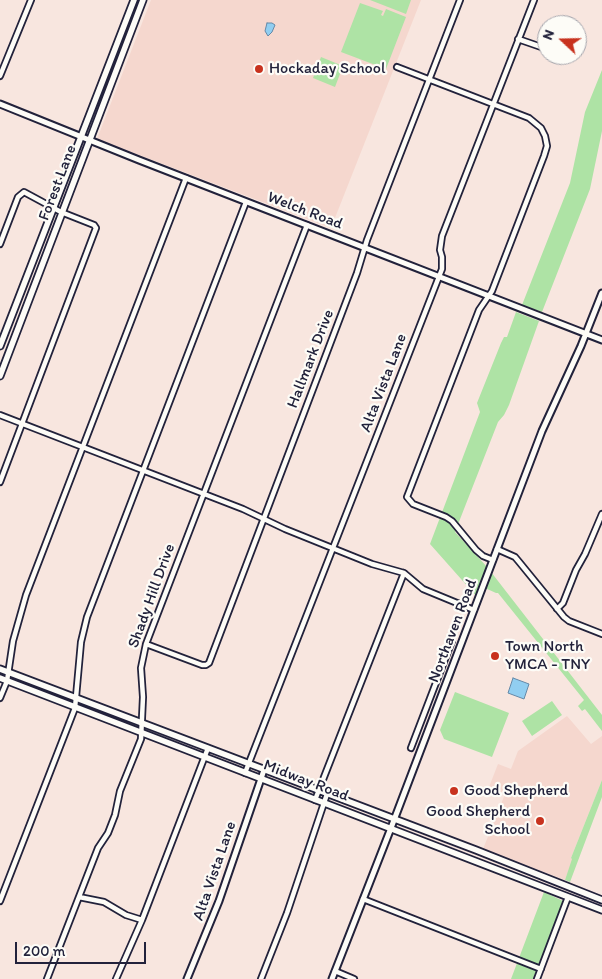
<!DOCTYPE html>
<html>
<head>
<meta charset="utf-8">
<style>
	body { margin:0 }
	#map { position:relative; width:602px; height:979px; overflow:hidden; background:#f8e6df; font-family:Itim,sans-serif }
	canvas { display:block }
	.north { position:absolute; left:537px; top:15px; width:50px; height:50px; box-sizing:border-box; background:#fdfcf7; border:1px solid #a5a5ac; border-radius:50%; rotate:291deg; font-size:14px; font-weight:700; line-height:20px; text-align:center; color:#22223b }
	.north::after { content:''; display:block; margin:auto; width:18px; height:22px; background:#c8321e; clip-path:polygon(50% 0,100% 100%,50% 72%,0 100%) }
	.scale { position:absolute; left:15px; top:942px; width:131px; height:22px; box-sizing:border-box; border:2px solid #22223b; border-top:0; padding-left:6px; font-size:15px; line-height:18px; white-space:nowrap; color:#22223b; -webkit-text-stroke:4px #fdfcf7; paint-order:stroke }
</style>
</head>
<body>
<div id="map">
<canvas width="602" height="979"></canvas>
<div class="north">N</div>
<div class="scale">200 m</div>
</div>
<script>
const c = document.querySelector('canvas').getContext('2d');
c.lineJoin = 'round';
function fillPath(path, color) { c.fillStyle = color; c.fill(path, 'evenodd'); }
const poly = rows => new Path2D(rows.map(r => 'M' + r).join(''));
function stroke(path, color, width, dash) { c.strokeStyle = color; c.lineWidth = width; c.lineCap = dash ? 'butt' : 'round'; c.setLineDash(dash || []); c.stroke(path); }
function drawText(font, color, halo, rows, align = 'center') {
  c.font = font + ' Itim,sans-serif'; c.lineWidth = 4.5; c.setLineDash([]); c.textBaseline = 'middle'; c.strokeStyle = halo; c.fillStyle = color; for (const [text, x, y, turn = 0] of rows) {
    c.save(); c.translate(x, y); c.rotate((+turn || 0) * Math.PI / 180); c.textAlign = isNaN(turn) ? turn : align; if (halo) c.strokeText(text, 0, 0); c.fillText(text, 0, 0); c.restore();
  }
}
fillPath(poly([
	[151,0,421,0,331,228,97,139],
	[567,716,591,744,602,736,602,780,571,858,573,859,565,880,483,849,505,794,489,787,498,764,511,769,518,751]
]), '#f5d7ce');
fillPath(poly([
	[370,0,411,0,406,14],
	[360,3,383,11,381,15,383,16,386,9,406,17,386,69,341,52],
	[321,57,343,66,335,87,313,78],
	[602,70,602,131,590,189,542,312,522,305,570,183,585,112],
	[516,312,539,321,509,405,504,415,498,422,455,532,488,568,477,597,430,544,480,412,477,403,501,343,504,337,507,337],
	[491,572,602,715,602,731,585,709,582,711,578,706,584,700,498,593,496,593,485,588],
	[455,692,509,713,492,757,444,739,440,730],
	[552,701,562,715,532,736,522,721],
	[602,780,602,797,570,882,565,880,572,859,571,858],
	[544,892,563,901,533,979,511,979]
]), '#aee3a5');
const water = poly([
	[267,23,272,23,275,25,272,32,268,36,265,31,267,23],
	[513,678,529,684,524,699,508,693,513,678]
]);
fillPath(water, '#91cef1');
stroke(water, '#6589a8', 1);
const minor = poly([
	[518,39,547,49],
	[563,55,566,56],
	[397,67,529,118,541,128,545,136,547,146,544,156,492,291,479,310,407,497,413,504,446,517,452,521,476,550,483,556,493,560],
	[0,76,31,0],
	[0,244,18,197,24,192,61,212,94,225,96,228,0,482],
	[0,415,243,509,285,529,372,564,404,573,423,589,474,610],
	[497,549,515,557,520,563,564,617,569,621,602,634],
	[557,609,563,603,576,570,585,554,602,514],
	[146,644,202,665,206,665,209,663,357,273,367,240,460,0],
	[0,698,7,681,13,641,26,595,186,178],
	[411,748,452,641],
	[245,773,442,269,442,257,440,250,442,236,534,0],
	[315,800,404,573],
	[79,897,104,902,126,915,142,920],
	[363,899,541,969],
	[0,901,75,708,81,642,87,617,246,202],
	[335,971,354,979],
	[47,979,98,848,108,833,115,815,120,791,141,739,143,697,141,668,146,644,307,225],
	[116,979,142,920,208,748],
	[261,979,287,913,327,794],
	[537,979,568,897]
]);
const tertiary = poly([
	[0,104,139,160,602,340],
	[187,979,219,901,264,770],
	[332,979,391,828,542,431,581,346,602,293]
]);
const secondary = poly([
	[0,346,134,0],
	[0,376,143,0],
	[0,669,476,850,602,900],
	[0,678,602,910]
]);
stroke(minor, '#22223b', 8);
stroke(tertiary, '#22223b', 9);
stroke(secondary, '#22223b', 9);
stroke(minor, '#fdfcf7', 4.5);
stroke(tertiary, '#fdfcf7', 5);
stroke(secondary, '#fdfcf7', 5.5);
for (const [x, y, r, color] of [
	[259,69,5,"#c8321e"],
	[495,656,5,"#c8321e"],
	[454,791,5,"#c8321e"],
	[540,821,5,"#c8321e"]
]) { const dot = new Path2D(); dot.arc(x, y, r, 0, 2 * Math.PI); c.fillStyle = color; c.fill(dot); stroke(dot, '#fdfcf7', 2); }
drawText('16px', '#22223b', '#fdfcf7', [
	["Hockaday School",269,69],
	["Town North",505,647],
	["YMCA - TNY",505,665],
	["Good Shepherd",464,791],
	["Good Shepherd",530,812,"right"],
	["School",530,830,"right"]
], 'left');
drawText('16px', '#22223b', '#fdfcf7', [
	["Forest Lane",58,183,-69],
	["Welch Road",305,211,21],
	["Hallmark Drive",311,359,-69],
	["Alta Vista Lane",384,383,-69],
	["Shady Hill Drive",152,596,-70],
	["Northaven Road",453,631,-69],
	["Midway Road",306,781,21],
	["Alta Vista Lane",215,871,-71]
]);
</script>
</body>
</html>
